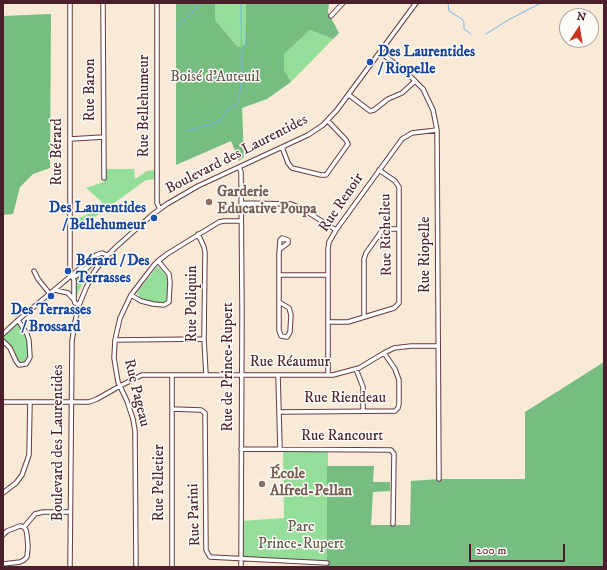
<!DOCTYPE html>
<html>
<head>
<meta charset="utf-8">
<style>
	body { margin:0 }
	#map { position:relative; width:607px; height:570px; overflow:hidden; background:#f8ead6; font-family:"IM FELL DW Pica",serif }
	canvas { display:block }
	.frame { position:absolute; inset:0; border:4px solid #4a1f2b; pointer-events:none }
	.north { position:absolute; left:559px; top:8px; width:40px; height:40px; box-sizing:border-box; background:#fdfcf7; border:1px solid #b5a4a5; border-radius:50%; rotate:12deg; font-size:11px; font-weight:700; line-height:16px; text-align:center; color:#4a1f2b }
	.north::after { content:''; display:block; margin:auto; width:14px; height:18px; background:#c8321e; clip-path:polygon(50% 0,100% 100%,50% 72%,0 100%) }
	.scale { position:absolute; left:469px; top:544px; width:96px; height:18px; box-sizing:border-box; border:2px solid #4a1f2b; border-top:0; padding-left:5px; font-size:12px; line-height:14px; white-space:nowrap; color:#4a1f2b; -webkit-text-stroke:3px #fdfcf7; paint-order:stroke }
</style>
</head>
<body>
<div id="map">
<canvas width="607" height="570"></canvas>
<div class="frame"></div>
<div class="north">N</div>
<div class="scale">200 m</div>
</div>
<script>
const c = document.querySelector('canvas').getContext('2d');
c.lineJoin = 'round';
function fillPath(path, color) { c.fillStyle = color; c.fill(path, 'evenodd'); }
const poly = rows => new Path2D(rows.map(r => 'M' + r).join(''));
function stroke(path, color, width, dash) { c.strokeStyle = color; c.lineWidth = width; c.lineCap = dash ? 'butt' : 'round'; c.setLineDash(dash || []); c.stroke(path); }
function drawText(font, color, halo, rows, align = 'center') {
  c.font = font + ' "IM FELL DW Pica",serif'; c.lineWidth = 3; c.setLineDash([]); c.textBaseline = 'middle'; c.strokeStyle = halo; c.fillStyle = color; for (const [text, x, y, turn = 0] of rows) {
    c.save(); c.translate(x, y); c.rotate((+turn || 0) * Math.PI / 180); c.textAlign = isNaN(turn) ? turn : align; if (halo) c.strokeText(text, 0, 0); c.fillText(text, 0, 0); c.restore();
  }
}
fillPath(poly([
	[215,3,246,3,245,46,238,47,215,20],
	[310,30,333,39,291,82,284,70,284,54],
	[105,169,134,169,135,179,147,171,155,170,155,179,146,180,85,224,71,229,71,222,86,215,102,202,86,188,104,182],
	[92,265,84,280,76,298,75,279],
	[157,267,159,267,168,278,168,299,166,302,162,303,151,302,139,297,138,294,137,292],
	[18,320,27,334,28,361,19,365,13,352,3,341,3,334],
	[283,449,328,450,327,563,241,558,241,521,284,518]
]), '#94de9a');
fillPath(poly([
	[176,3,215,3,215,20,238,47,245,45,246,3,329,3,328,12,339,33,333,39,310,30,284,54,284,70,291,82,267,99,242,108,244,157,239,161,231,141,176,165],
	[51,14,50,168,33,174,20,187,13,214,3,215,3,16],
	[604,362,604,567,327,567,327,466,374,466,373,482,390,482,390,491,373,492,371,525,410,525,411,481,439,479,525,479,525,412]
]), '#77bd82');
stroke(poly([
	[448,3,449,11,462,19,464,23,464,29,471,34],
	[177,27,191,14,200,3],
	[486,34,510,19,541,3],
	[187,131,219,122,226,112,238,103,242,80,241,3]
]), '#78b3e9', 1);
const minor = poly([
	[70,3,70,272,74,280,74,300],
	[103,3,104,178],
	[157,3,157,203,160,209],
	[331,16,343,3],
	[380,52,408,74,423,89,433,110,437,130,439,479],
	[349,95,370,111,374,110,388,99,402,93,415,81],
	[70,139,104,137],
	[282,147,288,163,292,168,321,175,326,175,348,144,346,140,328,121],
	[239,167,241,172,242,312,241,567],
	[241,203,291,204,301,208,336,230],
	[198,234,204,247,205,253,204,339,206,375],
	[34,271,38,279,50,294],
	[280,275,328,275],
	[72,276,76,276,93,263,99,266],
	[55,290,68,293,74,300,75,303,79,305],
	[131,295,141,301,153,304,164,305,169,302,170,282,169,274,158,261],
	[279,302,289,308,291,315,290,332,287,337,281,336,279,330,279,254,280,240,282,238,288,240,288,243,280,249],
	[364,317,364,259,366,253,381,232,386,229,399,229],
	[328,322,348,322,394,308,399,303,399,187,395,181,379,170],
	[3,334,18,320,96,255,102,253,107,255],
	[115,340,204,339],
	[3,341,10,348,16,361,19,365,26,364,28,361,30,357,29,340,27,334,18,320],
	[356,369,363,387,363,411],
	[278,375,280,449],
	[328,375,328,249,329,242,336,230,402,139,412,133,437,130],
	[3,402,89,402,97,399,120,386,142,375,333,375,359,368,384,353,394,348,411,346,438,346],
	[172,409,201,410,205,413,206,550,210,557,327,563],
	[280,412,395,411,398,408,399,404,399,380,395,369,384,353],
	[241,449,391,450,394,454,393,524],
	[3,493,16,483,22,475,29,455,30,402],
	[3,535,7,531,20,526,24,527],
	[3,564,20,562,24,560,27,557,28,547,27,535,26,530,24,527,35,514,43,512,70,512],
	[70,567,72,341,75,322,79,305,86,288,94,272,103,260,116,247,153,214,167,204,198,186,308,135,323,125,337,110,416,3],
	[136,567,135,431,133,419,127,401,118,382,114,358,115,340,120,318,131,295,154,265,158,261,167,254,219,222,224,221,241,221],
	[172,567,172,375]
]);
stroke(minor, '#643d45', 5.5);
stroke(minor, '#fff', 3.5);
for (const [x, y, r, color] of [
	[370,62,4,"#1a4fb4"],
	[209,202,4,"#8d6e63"],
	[154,218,4,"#1a4fb4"],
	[68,271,4,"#1a4fb4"],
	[51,296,4,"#1a4fb4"],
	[262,484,4,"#8d6e63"]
]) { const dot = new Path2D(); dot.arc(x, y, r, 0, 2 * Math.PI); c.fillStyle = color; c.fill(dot); stroke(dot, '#fdfcf7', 1.5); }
drawText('bold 15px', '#164399', '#fdfcf7', [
	["Des Laurentides",378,53],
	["/ Riopelle",378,70],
	["Des Laurentides",146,209,"right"],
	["/ Bellehumeur",146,226,"right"],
	["Bérard / Des",76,262],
	["Terrasses",76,279],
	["Des Terrasses",51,311,"center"],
	["/ Brossard",51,328,"center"]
], 'left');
drawText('15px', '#60584c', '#fdfcf7', [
	["Boisé d'Auteuil",215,78],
	["Parc",301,528],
	["Prince-Rupert",301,545]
]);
drawText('15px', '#4a1f2b', '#fdfcf7', [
	["Rue Baron",91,90,-90],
	["Rue Bellehumeur",145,106,-90],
	["Rue Bérard",58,152,-90],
	["Boulevard des Laurentides",237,155,-27],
	["Rue Renoir",342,203,-56],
	["Rue Richelieu",387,235,-91],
	["Rue Riopelle",426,255,-90],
	["Rue Poliquin",193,304,-90],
	["Rue Réaumur",290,363],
	["Rue de Prince-Rupert",229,367,-90],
	["Rue Pageau",136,393,76],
	["Rue Riendeau",345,399],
	["Rue Rancourt",342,437],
	["Boulevard des Laurentides",59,443,-90],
	["Rue Pelletier",160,483,-90],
	["Rue Parini",195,515,-92]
]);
drawText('bold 15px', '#785e54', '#fdfcf7', [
	["Garderie",217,193],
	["Educative Poupa",217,210],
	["École",270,475],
	["Alfred-Pellan",270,492]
], 'left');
</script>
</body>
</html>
